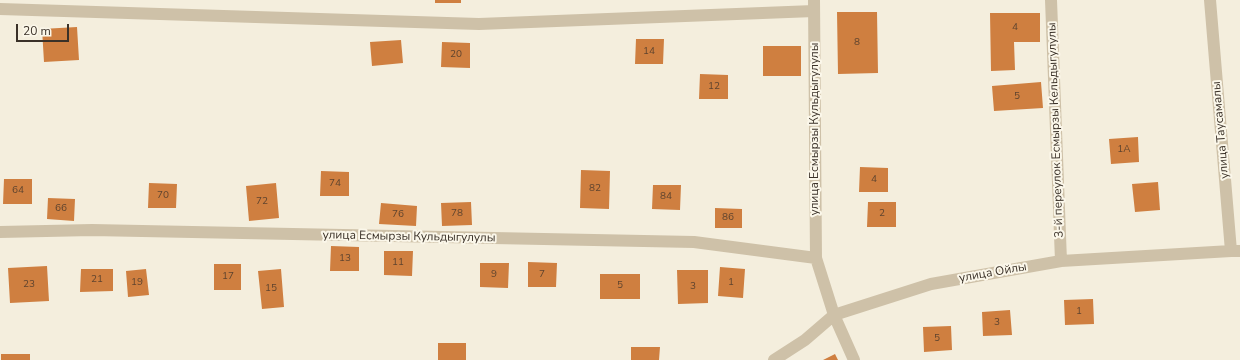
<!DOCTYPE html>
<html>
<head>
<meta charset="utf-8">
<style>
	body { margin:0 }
	#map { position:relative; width:1240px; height:360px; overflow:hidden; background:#f4eedd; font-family:"Nunito Sans",sans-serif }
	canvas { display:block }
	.scale { position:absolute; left:16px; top:24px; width:53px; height:18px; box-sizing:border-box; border:2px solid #3a3128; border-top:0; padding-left:5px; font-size:12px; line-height:14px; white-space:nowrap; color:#3a3128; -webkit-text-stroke:3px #fbf7ea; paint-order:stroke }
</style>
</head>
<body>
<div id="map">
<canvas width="1240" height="360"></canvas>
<div class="scale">20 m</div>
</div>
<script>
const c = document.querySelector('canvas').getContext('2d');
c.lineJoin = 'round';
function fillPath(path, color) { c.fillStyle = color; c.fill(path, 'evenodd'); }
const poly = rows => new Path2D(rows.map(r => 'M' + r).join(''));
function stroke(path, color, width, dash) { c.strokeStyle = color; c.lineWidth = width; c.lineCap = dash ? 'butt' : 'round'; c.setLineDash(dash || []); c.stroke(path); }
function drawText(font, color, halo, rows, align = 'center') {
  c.font = font + ' "Nunito Sans",sans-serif'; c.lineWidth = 4; c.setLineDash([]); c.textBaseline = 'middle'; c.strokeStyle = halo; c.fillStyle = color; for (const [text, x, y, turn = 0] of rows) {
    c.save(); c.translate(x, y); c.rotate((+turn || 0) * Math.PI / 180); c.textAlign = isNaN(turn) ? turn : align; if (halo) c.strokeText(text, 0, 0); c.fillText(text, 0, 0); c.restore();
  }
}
fillPath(poly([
	[435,0,461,0,461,3,435,3],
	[837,12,877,12,878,73,838,74],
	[990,13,1040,13,1040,42,1014,42,1015,70,991,71],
	[77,27,79,60,44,62,42,29],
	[636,39,664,39,663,64,635,64],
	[401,40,403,63,372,66,370,42],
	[442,42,470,43,470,68,441,67],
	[763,46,801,46,801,76,763,76],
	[700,74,728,75,728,99,699,99],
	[1041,82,1043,108,994,111,992,86],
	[1138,137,1139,162,1111,164,1109,139],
	[860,167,888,168,888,192,859,192],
	[581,170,610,171,609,209,580,208],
	[321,171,349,172,349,196,320,196],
	[4,179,32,179,32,204,3,204],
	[1158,182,1160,210,1135,212,1132,184],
	[149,183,177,184,176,208,148,208],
	[276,183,279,218,249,221,246,186],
	[653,185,681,185,680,210,652,209],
	[48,198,75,199,74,221,47,219],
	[471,202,472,225,442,226,441,203],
	[868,202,896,202,896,227,867,227],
	[381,203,417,206,416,226,379,224],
	[715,208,742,209,742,228,715,228],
	[331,246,359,247,359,271,330,271],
	[384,251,413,251,412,276,384,275],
	[528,262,557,263,556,287,528,287],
	[480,263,509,263,508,288,480,287],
	[214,264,241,264,241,290,214,290],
	[47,266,49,301,10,303,8,268],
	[720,267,745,269,743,298,718,296],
	[81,269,113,269,113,291,80,292],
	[146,269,149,295,128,297,126,271],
	[281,269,284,307,262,309,258,271],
	[677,270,708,270,708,303,678,304],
	[600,274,640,274,640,299,600,299],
	[1093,299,1094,324,1065,325,1064,300],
	[1010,310,1012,335,983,336,982,312],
	[951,326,952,350,924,352,923,327],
	[438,343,466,343,466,360,438,360],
	[631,347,660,347,659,360,631,360],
	[1,354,30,354,30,360,1,360],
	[835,354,838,360,823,360]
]), '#cf7f40');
stroke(poly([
	[814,0,816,258],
	[1051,0,1061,261],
	[1210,0,1231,251,1240,251],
	[0,9,479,24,814,11],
	[0,232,92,230,694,242,816,258,834,315,854,360],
	[774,360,805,340,834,315,931,284,1061,261,1231,251]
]), '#cec1a8', 12);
drawText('10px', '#5f442e', null, [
	["4",1015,28],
	["8",857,43],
	["14",649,52],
	["20",456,55],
	["12",714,87],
	["5",1017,97],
	["1А",1124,150],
	["4",874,180],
	["74",335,184],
	["82",595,189],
	["64",18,191],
	["70",163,196],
	["84",666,197],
	["72",262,202],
	["66",61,209],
	["78",457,214],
	["2",882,214],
	["76",398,215],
	["86",728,218],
	["13",345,259],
	["11",398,263],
	["9",494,275],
	["7",542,275],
	["17",228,277],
	["21",97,280],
	["19",137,283],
	["1",731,283],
	["23",29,285],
	["5",620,286],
	["3",693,287],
	["15",271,289],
	["1",1079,312],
	["3",997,323],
	["5",937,339]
]);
drawText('12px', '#3a3128', '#fbf7ea', [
	["улица Есмырзы Кульдыгулулы",815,129,-90],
	["3-й переулок Есмырзы Кельдыгулулы",1056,130,-92],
	["улица Таусамалы",1221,130,-95],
	["улица Есмырзы Кульдыгулулы",409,237,1],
	["улица Ойлы",993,273,-10]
]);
</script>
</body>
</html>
